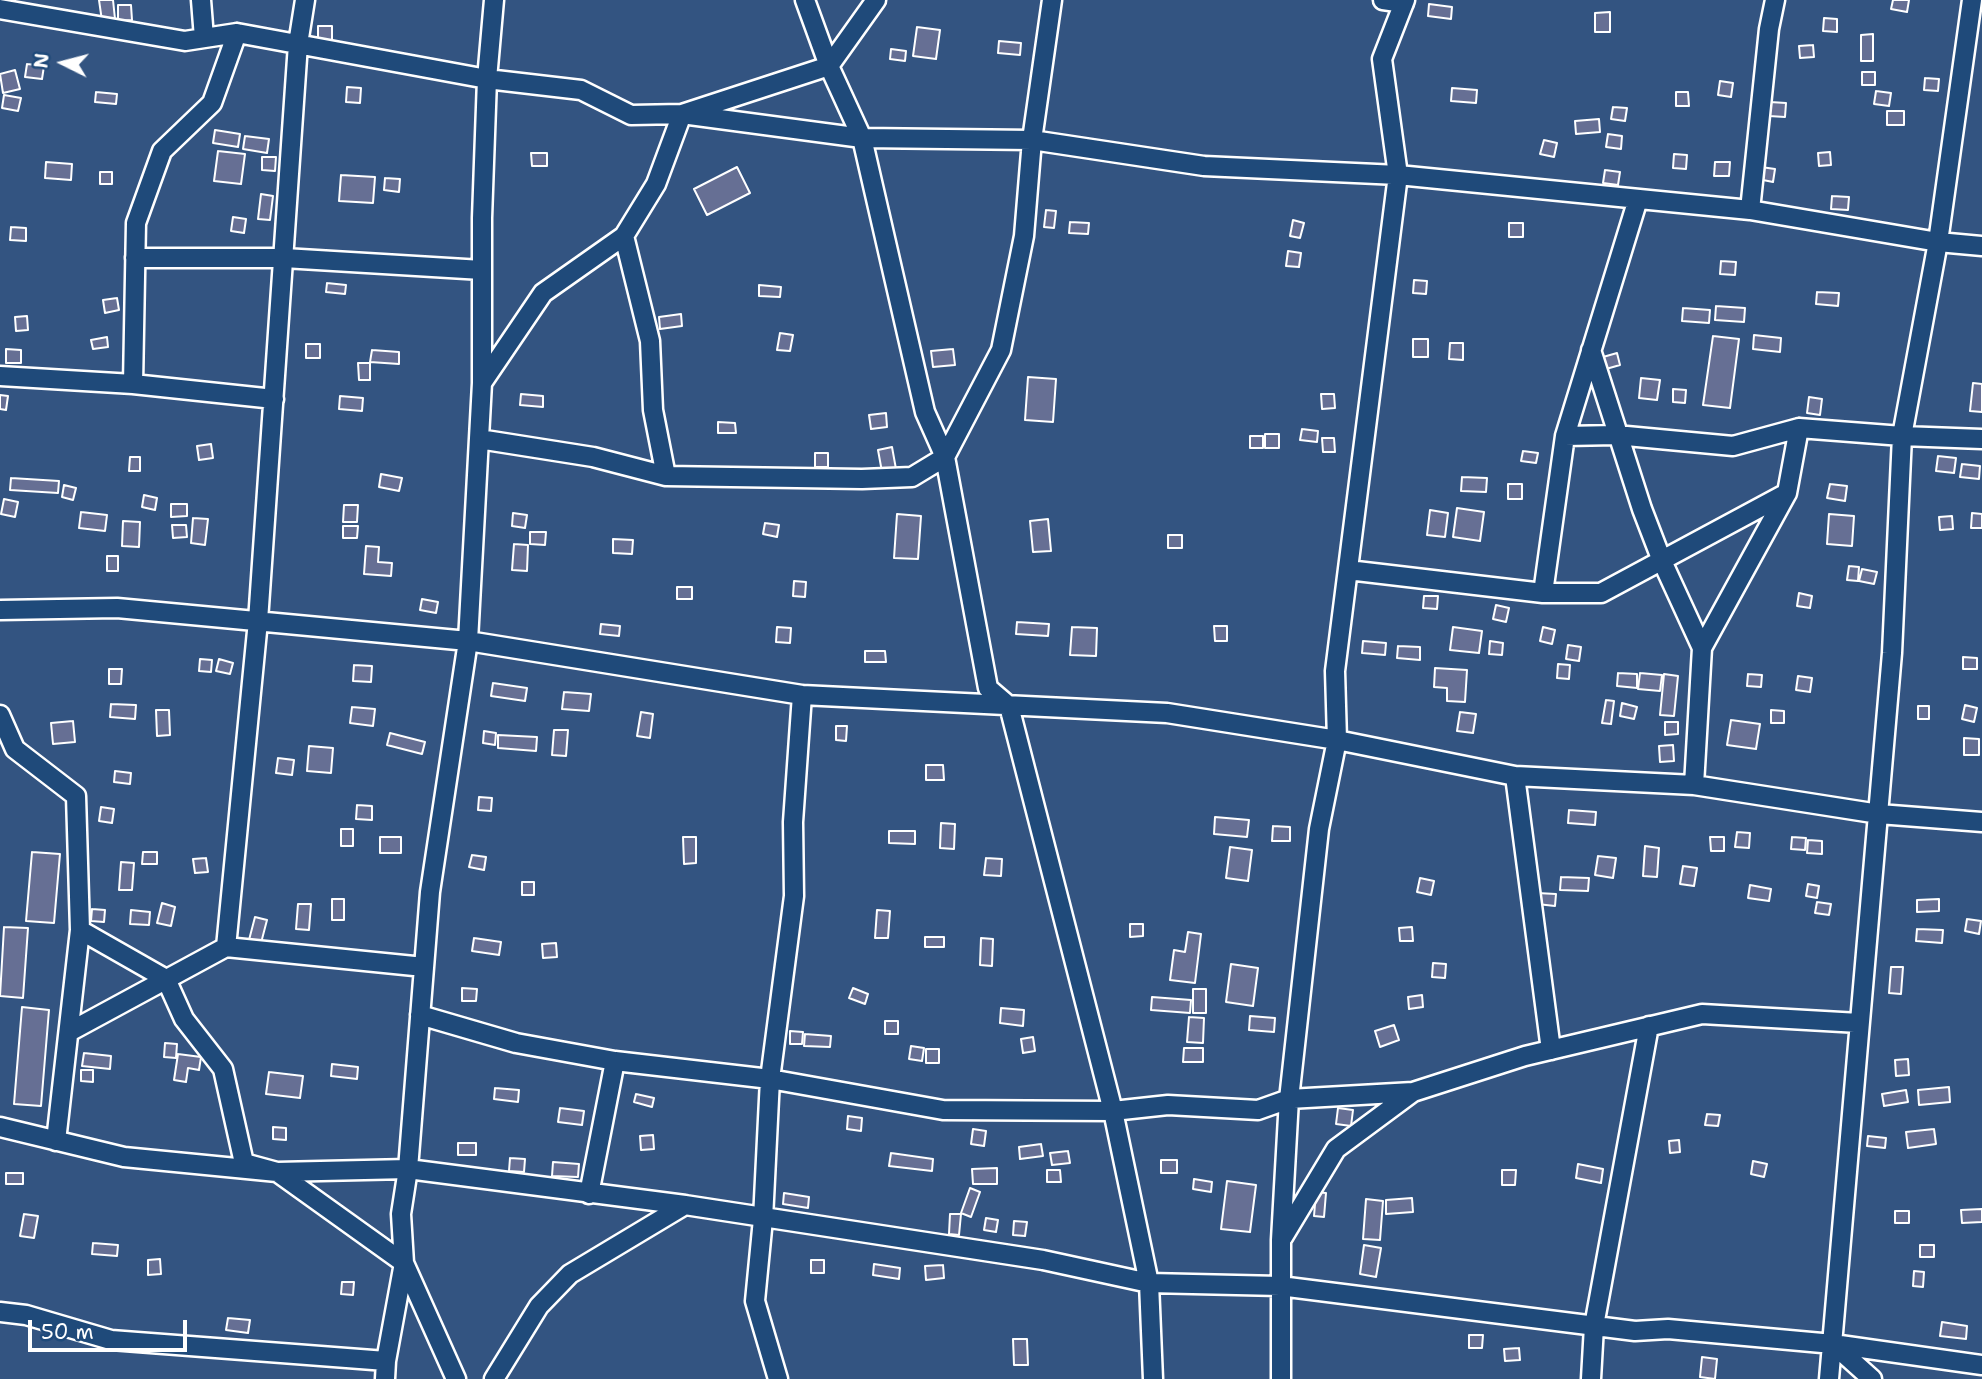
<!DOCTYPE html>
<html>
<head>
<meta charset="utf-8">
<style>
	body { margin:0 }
	#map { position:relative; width:1982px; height:1379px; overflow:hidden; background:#335481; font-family:"Shantell Sans",sans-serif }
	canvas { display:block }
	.north { position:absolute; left:28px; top:28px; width:70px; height:70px; -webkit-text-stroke:5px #1f4a7a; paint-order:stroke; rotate:276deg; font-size:19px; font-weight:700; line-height:28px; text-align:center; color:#fff }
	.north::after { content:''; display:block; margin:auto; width:24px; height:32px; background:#fff; clip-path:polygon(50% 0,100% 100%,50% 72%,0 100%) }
	.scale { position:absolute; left:28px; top:1320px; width:159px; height:32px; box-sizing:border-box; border:4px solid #fff; border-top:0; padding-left:9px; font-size:21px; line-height:24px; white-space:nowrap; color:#fff; -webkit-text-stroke:5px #1f4a7a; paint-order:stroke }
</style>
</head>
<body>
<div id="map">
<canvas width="1982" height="1379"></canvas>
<div class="north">N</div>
<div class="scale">50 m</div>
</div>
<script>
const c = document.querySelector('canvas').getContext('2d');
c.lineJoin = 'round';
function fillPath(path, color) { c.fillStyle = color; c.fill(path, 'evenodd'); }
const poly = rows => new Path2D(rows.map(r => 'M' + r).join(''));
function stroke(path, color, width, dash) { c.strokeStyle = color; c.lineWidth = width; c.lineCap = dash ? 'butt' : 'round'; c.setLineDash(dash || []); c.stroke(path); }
const building = poly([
	[99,0,113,0,115,19,102,21,99,0],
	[1893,0,1909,0,1907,12,1891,9,1893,0],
	[1429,4,1452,7,1451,19,1428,16,1429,4],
	[118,5,131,5,132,20,118,21,118,5],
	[1610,12,1610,32,1595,32,1595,13,1610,12],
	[1824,18,1837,19,1837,32,1823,31,1824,18],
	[318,26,332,26,332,41,318,41,318,26],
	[917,27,940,30,936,59,913,56,917,27],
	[1873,34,1873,61,1861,61,1861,35,1873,34],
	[999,41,1021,43,1020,55,998,53,999,41],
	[1813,45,1814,57,1800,58,1799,46,1813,45],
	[891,49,906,51,905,61,890,59,891,49],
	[27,64,44,66,42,79,25,77,27,64],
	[15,70,20,89,3,93,0,74,15,70],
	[1862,72,1875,72,1875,85,1862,85,1862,72],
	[1925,78,1939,79,1938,91,1924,90,1925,78],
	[1720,81,1733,83,1731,97,1718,95,1720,81],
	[347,87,361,88,360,103,346,102,347,87],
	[1452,88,1477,90,1476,103,1451,101,1452,88],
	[1876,91,1891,93,1889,106,1874,104,1876,91],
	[96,92,117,94,116,104,95,102,96,92],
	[1676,92,1688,92,1689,106,1676,106,1676,92],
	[4,95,21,98,18,111,2,108,4,95],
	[1770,102,1786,103,1785,117,1769,116,1770,102],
	[1613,107,1627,108,1625,121,1611,119,1613,107],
	[1887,111,1904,111,1904,125,1887,125,1887,111],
	[1599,119,1600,132,1576,134,1575,121,1599,119],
	[215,130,240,134,238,147,213,143,215,130],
	[1608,134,1622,136,1621,149,1606,147,1608,134],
	[245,136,269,139,267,153,243,149,245,136],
	[1544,140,1557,143,1554,157,1540,154,1544,140],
	[218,151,245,154,241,184,214,181,218,151],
	[1830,152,1831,165,1819,166,1818,153,1830,152],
	[531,153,547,153,547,166,532,166,531,153],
	[1674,154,1687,155,1686,169,1673,168,1674,154],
	[262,157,276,157,275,171,262,170,262,157],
	[46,162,72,164,71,180,45,178,46,162],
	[1715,162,1730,162,1729,176,1714,176,1715,162],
	[737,167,750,193,707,215,694,189,737,167],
	[1761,167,1775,169,1773,182,1758,179,1761,167],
	[1605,170,1620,172,1618,185,1603,183,1605,170],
	[100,172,112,172,112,184,100,184,100,172],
	[341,175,375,177,373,203,339,201,341,175],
	[385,178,400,179,399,192,384,190,385,178],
	[261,194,273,196,270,220,258,219,261,194],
	[1832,196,1849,197,1848,210,1831,209,1832,196],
	[1046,210,1056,211,1054,228,1044,227,1046,210],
	[233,217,246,219,244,233,231,231,233,217],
	[1293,220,1304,223,1300,238,1290,236,1293,220],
	[1070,222,1089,223,1088,234,1069,233,1070,222],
	[1509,223,1523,223,1523,237,1509,237,1509,223],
	[11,227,26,228,26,241,10,240,11,227],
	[1288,251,1301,253,1299,267,1286,266,1288,251],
	[1721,261,1736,262,1735,275,1720,274,1721,261],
	[1414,280,1427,281,1426,294,1413,293,1414,280],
	[327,283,346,285,345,294,326,292,327,283],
	[759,285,781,287,780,297,759,296,759,285],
	[1817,292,1839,293,1838,306,1816,304,1817,292],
	[117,298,119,310,105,313,103,300,117,298],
	[1716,306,1745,308,1744,322,1715,320,1716,306],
	[1683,308,1710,310,1709,323,1682,321,1683,308],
	[681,314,682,326,660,329,659,317,681,314],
	[27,316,28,330,16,331,15,317,27,316],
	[780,333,793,335,790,351,777,350,780,333],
	[1754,335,1781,338,1780,352,1753,349,1754,335],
	[1713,336,1739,339,1730,408,1703,405,1713,336],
	[107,337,108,347,93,349,91,340,107,337],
	[1413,339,1428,339,1428,357,1413,357,1413,339],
	[1450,343,1463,343,1463,360,1449,359,1450,343],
	[306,344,320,344,320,358,306,358,306,344],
	[6,349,21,350,21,363,6,363,6,349],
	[953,349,955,365,933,367,931,351,953,349],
	[372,350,399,352,399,364,370,362,372,350],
	[1617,353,1620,365,1606,369,1603,357,1617,353],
	[358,363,370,363,370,380,359,380,358,363],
	[1028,377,1056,379,1053,422,1025,420,1028,377],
	[1641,378,1660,380,1657,400,1639,398,1641,378],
	[1973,383,1982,384,1982,412,1970,411,1973,383],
	[1673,389,1686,390,1685,403,1673,402,1673,389],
	[521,394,543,396,543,407,520,405,521,394],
	[1321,394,1334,394,1335,408,1322,409,1321,394],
	[0,395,8,396,6,410,0,409,0,395],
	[340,396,363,398,362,411,339,409,340,396],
	[1809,397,1822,399,1820,415,1807,413,1809,397],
	[886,413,887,427,871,429,869,415,886,413],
	[718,422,735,423,736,433,718,433,718,422],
	[1302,429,1318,431,1317,442,1300,440,1302,429],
	[1265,434,1279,434,1279,448,1265,448,1265,434],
	[1250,436,1263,436,1263,448,1250,448,1250,436],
	[1322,438,1334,438,1335,452,1323,452,1322,438],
	[211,444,213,458,199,460,197,446,211,444],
	[892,447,896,469,882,472,878,450,892,447],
	[1523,451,1538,453,1536,463,1521,461,1523,451],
	[815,453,828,453,828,467,815,467,815,453],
	[1938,456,1956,458,1954,473,1936,471,1938,456],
	[130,457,140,457,140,471,129,471,130,457],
	[1962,464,1980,466,1979,479,1960,477,1962,464],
	[381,474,402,478,399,491,379,487,381,474],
	[1462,477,1487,478,1486,492,1461,491,1462,477],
	[11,478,59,481,58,493,10,490,11,478],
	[1508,484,1522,484,1522,499,1508,499,1508,484],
	[1830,484,1847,486,1845,501,1827,498,1830,484],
	[64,485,76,488,73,500,62,497,64,485],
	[144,495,157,498,155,510,142,507,144,495],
	[4,499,18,502,15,517,1,514,4,499],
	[171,504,187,504,187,516,171,517,171,504],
	[344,505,358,505,357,522,343,522,344,505],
	[1457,508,1484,512,1480,541,1453,537,1457,508],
	[1430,510,1448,513,1445,537,1427,535,1430,510],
	[81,512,107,515,105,531,79,528,81,512],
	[513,513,527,515,525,528,512,526,513,513],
	[1972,513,1982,514,1982,528,1971,528,1972,513],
	[897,514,921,516,918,559,894,558,897,514],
	[1829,514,1854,516,1852,546,1827,544,1829,514],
	[1952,516,1953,529,1940,530,1939,517,1952,516],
	[193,518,208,519,205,545,191,543,193,518],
	[1048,519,1051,551,1033,552,1030,521,1048,519],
	[123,521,140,522,139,547,122,546,123,521],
	[765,523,779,525,777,537,763,534,765,523],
	[172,525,186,525,187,537,173,538,172,525],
	[343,526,358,526,357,538,343,538,343,526],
	[530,532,546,532,545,545,530,544,530,532],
	[1168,535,1182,535,1182,548,1168,548,1168,535],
	[613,539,633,540,632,554,613,553,613,539],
	[514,544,528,545,527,571,512,570,514,544],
	[366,546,379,547,378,562,392,563,391,576,364,574,366,546],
	[107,556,118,556,118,571,107,571,107,556],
	[1849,566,1859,567,1858,581,1847,580,1849,566],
	[1862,569,1877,572,1874,584,1859,581,1862,569],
	[794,581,806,582,805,597,793,596,794,581],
	[677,587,692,587,692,599,677,599,677,587],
	[1799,593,1812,596,1810,608,1797,606,1799,593],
	[1424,596,1438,596,1437,609,1423,608,1424,596],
	[422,599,438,602,436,613,420,610,422,599],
	[1496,605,1509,608,1506,622,1493,619,1496,605],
	[1017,622,1049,624,1048,636,1016,634,1017,622],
	[601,624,620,626,619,636,600,634,601,624],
	[1214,626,1227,626,1227,641,1215,641,1214,626],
	[777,627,791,628,790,643,776,642,777,627],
	[1072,627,1097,628,1096,656,1070,655,1072,627],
	[1453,627,1482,631,1479,653,1450,650,1453,627],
	[1543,627,1555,630,1552,644,1540,641,1543,627],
	[1363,641,1386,643,1385,655,1362,653,1363,641],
	[1490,641,1503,643,1502,655,1489,654,1490,641],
	[1568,645,1581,647,1579,661,1566,659,1568,645],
	[1398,646,1420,647,1420,660,1397,658,1398,646],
	[865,651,885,651,886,662,865,662,865,651],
	[1963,657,1977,658,1977,669,1963,669,1963,657],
	[200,659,212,660,211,672,199,671,200,659],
	[219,659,233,663,230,674,216,671,219,659],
	[1558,664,1570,665,1569,679,1557,678,1558,664],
	[354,665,372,666,371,682,353,681,354,665],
	[1435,668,1467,670,1465,702,1447,701,1447,688,1434,687,1435,668],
	[109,669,122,669,121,684,109,684,109,669],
	[1618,673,1637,674,1637,688,1617,686,1618,673],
	[1640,673,1662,675,1660,691,1638,689,1640,673],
	[1664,674,1678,676,1674,716,1660,715,1664,674],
	[1748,674,1762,675,1761,687,1747,686,1748,674],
	[1798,676,1812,678,1810,692,1796,690,1798,676],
	[493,683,527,688,525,701,491,696,493,683],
	[564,692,591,694,589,711,562,709,564,692],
	[1606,700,1614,701,1611,724,1602,723,1606,700],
	[1622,703,1637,707,1634,719,1620,716,1622,703],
	[111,704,136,705,135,719,110,717,111,704],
	[1965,705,1977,708,1974,722,1962,719,1965,705],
	[1918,706,1929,706,1929,719,1918,719,1918,706],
	[352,707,375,709,373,726,350,723,352,707],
	[156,710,169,710,170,735,157,736,156,710],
	[1771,710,1784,711,1784,723,1771,723,1771,710],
	[641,712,653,714,650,738,637,736,641,712],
	[1460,712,1476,714,1473,733,1457,731,1460,712],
	[1731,720,1760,724,1756,749,1727,745,1731,720],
	[73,721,75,742,53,744,51,723,73,721],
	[1665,722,1678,722,1678,734,1665,735,1665,722],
	[836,726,847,726,846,741,836,740,836,726],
	[554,730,568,730,566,756,552,755,554,730],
	[484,731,496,733,495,745,483,743,484,731],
	[390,733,425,742,422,754,387,745,390,733],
	[498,735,537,737,536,751,498,748,498,735],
	[1964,738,1979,739,1979,755,1964,755,1964,738],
	[1673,745,1674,761,1660,762,1659,746,1673,745],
	[309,746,333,748,331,773,307,771,309,746],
	[278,758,294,760,292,775,276,773,278,758],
	[926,765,943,765,944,780,926,780,926,765],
	[115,771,131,773,130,784,114,782,115,771],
	[479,797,492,798,491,811,478,810,479,797],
	[357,805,372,806,372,820,356,819,357,805],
	[101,807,114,809,112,823,99,821,101,807],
	[1569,810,1596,812,1595,825,1568,823,1569,810],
	[1215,817,1249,820,1247,837,1214,834,1215,817],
	[941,823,955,824,954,849,940,848,941,823],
	[1273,826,1290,827,1290,841,1272,841,1273,826],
	[341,829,353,829,353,846,341,846,341,829],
	[889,831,915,831,915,844,889,843,889,831],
	[1737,832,1750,833,1749,848,1735,847,1737,832],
	[380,837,401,837,401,853,380,853,380,837],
	[683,837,696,837,696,863,684,864,683,837],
	[1710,837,1724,837,1724,851,1711,851,1710,837],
	[1792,837,1806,838,1805,850,1791,849,1792,837],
	[1808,840,1822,841,1822,854,1807,853,1808,840],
	[1645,846,1659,848,1657,877,1643,876,1645,846],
	[1230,847,1252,850,1248,881,1226,878,1230,847],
	[32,852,60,854,54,923,26,921,32,852],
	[143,852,157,852,157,864,142,864,143,852],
	[472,855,486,857,484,870,469,867,472,855],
	[1598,856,1616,858,1613,878,1595,875,1598,856],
	[206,858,208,872,195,873,193,859,206,858],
	[986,858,1002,859,1001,876,984,875,986,858],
	[121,862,134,863,132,890,119,890,121,862],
	[1683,866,1697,868,1694,886,1680,884,1683,866],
	[1561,877,1589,878,1588,891,1560,890,1561,877],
	[1420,878,1434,881,1431,895,1417,892,1420,878],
	[522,882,534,882,534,895,522,895,522,882],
	[1808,884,1819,886,1817,898,1806,896,1808,884],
	[1750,885,1771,889,1769,901,1748,898,1750,885],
	[1537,893,1556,894,1555,906,1537,904,1537,893],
	[332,899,344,899,344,920,332,920,332,899],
	[1939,899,1939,911,1917,912,1917,900,1939,899],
	[1817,902,1831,904,1829,915,1815,913,1817,902],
	[162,903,175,907,171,926,157,923,162,903],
	[298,904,311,904,309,930,296,929,298,904],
	[92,909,105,910,104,922,91,921,92,909],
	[131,910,150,912,149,925,130,924,131,910],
	[877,910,890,911,888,938,875,938,877,910],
	[255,917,267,920,261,943,249,940,255,917],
	[1967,919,1981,921,1979,934,1965,931,1967,919],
	[1130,924,1143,924,1143,936,1130,937,1130,924],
	[4,927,28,928,23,998,0,996,4,927],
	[1412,927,1413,941,1400,941,1399,928,1412,927],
	[1917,929,1943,930,1942,943,1916,941,1917,929],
	[1188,932,1201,934,1195,983,1170,980,1174,950,1185,952,1188,932],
	[925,937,944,937,944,947,925,947,925,937],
	[474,938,501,942,499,955,472,951,474,938],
	[981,938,993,939,992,966,980,965,981,938],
	[556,943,557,957,543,958,542,944,556,943],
	[1433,963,1446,964,1445,978,1432,977,1433,963],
	[1231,964,1258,968,1253,1006,1226,1002,1231,964],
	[1891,967,1903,967,1901,994,1889,993,1891,967],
	[462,988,477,989,476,1001,462,1001,462,988],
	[853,988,868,994,865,1004,849,998,853,988],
	[1193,989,1206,989,1206,1013,1193,1013,1193,989],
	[1422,995,1423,1007,1409,1009,1408,997,1422,995],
	[1152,997,1191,1000,1190,1013,1151,1010,1152,997],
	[22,1007,49,1010,41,1106,14,1104,22,1007],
	[1001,1008,1024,1010,1023,1026,1000,1023,1001,1008],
	[1250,1016,1275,1018,1274,1032,1249,1030,1250,1016],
	[1189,1017,1204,1018,1203,1043,1187,1042,1189,1017],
	[885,1021,898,1021,898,1034,885,1034,885,1021],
	[1394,1025,1399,1040,1380,1047,1375,1031,1394,1025],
	[790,1031,803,1032,802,1044,790,1044,790,1031],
	[805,1034,831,1036,830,1047,804,1046,805,1034],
	[1033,1037,1035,1051,1023,1053,1021,1039,1033,1037],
	[165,1043,177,1044,176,1058,164,1057,165,1043],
	[911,1046,924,1048,922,1061,909,1059,911,1046],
	[1184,1048,1203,1048,1203,1062,1183,1062,1184,1048],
	[926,1049,939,1049,939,1063,926,1063,926,1049],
	[84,1053,111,1056,110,1069,82,1066,84,1053],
	[178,1054,201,1057,199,1070,188,1068,186,1082,174,1080,178,1054],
	[1908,1059,1909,1075,1896,1076,1895,1060,1908,1059],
	[332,1064,358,1067,357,1079,331,1076,332,1064],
	[81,1070,93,1070,93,1082,81,1081,81,1070],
	[269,1072,303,1076,300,1098,266,1094,269,1072],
	[1949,1087,1950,1102,1919,1105,1918,1090,1949,1087],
	[495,1088,519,1090,518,1102,494,1099,495,1088],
	[1906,1090,1908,1102,1884,1106,1882,1094,1906,1090],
	[636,1094,654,1098,652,1107,634,1102,636,1094],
	[560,1108,584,1111,582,1125,558,1122,560,1108],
	[1338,1108,1353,1110,1351,1126,1336,1124,1338,1108],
	[1707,1114,1720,1115,1718,1126,1705,1125,1707,1114],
	[848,1116,862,1118,861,1131,847,1129,848,1116],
	[273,1127,286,1128,286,1140,273,1139,273,1127],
	[973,1129,986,1131,984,1146,971,1144,973,1129],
	[1934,1129,1936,1144,1908,1148,1906,1132,1934,1129],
	[653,1135,654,1149,641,1150,640,1136,653,1135],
	[1868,1136,1886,1138,1885,1148,1867,1146,1868,1136],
	[1679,1140,1680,1152,1670,1153,1669,1141,1679,1140],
	[458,1143,476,1143,476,1155,458,1155,458,1143],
	[1041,1144,1043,1156,1020,1159,1019,1147,1041,1144],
	[1068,1151,1070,1163,1052,1165,1050,1153,1068,1151],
	[891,1153,933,1159,932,1171,889,1166,891,1153],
	[510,1158,525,1159,524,1172,509,1171,510,1158],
	[1161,1160,1177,1160,1177,1173,1161,1173,1161,1160],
	[1753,1161,1767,1164,1764,1177,1751,1174,1753,1161],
	[553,1162,579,1164,578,1177,552,1176,553,1162],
	[1578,1164,1603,1169,1601,1183,1576,1178,1578,1164],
	[997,1168,997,1184,973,1184,972,1169,997,1168],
	[1047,1170,1060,1170,1061,1182,1047,1182,1047,1170],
	[1502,1170,1516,1170,1515,1185,1502,1185,1502,1170],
	[6,1173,23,1173,23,1184,6,1184,6,1173],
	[1194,1179,1212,1182,1211,1192,1193,1189,1194,1179],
	[1227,1181,1256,1185,1250,1232,1221,1229,1227,1181],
	[970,1188,980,1192,971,1217,961,1213,970,1188],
	[1316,1192,1326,1193,1324,1217,1314,1216,1316,1192],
	[784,1193,809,1197,808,1208,783,1204,784,1193],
	[1412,1198,1413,1212,1386,1214,1386,1200,1412,1198],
	[1366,1199,1383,1201,1380,1240,1363,1239,1366,1199],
	[1982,1209,1982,1222,1962,1223,1961,1210,1982,1209],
	[1895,1211,1909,1211,1909,1223,1895,1223,1895,1211],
	[24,1214,38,1216,34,1238,20,1236,24,1214],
	[950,1214,961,1214,959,1235,949,1234,950,1214],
	[986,1218,998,1220,996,1232,984,1230,986,1218],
	[1014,1221,1027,1222,1025,1236,1013,1235,1014,1221],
	[93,1243,118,1245,117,1256,92,1254,93,1243],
	[1364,1245,1381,1248,1376,1277,1360,1274,1364,1245],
	[1920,1245,1934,1245,1934,1257,1920,1257,1920,1245],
	[160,1259,161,1274,148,1275,148,1260,160,1259],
	[811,1260,824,1260,824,1273,811,1273,811,1260],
	[874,1264,900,1268,899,1279,873,1275,874,1264],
	[943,1265,944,1278,926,1280,925,1266,943,1265],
	[1914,1271,1924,1272,1923,1287,1913,1286,1914,1271],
	[342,1282,354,1282,353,1295,341,1294,342,1282],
	[228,1318,250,1320,248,1333,226,1330,228,1318],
	[1942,1322,1967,1326,1966,1339,1940,1336,1942,1322],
	[1469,1335,1483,1335,1482,1348,1469,1348,1469,1335],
	[1013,1339,1027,1339,1028,1365,1014,1365,1013,1339],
	[1519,1348,1520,1360,1505,1361,1504,1349,1519,1348],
	[1702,1357,1717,1359,1715,1379,1700,1377,1702,1357]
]);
fillPath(building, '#666f94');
stroke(building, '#fff', 2);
const minor = poly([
	[201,0,204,38],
	[805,0,829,66,862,138,925,412,945,457,988,688,1009,706,1113,1111,1149,1283,1153,1379],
	[1383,0,1404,3],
	[0,9,185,41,237,33,487,79,581,90,631,115,682,114,862,138,1032,140,1204,166,1398,175,1750,210,1938,242,1982,246],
	[1750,210,1769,29,1775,0],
	[624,236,650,341,653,410,666,476],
	[135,258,284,258,482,270],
	[1591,350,1642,509,1662,561,1702,648,1694,785],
	[0,376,133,384,274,399],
	[482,383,543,293,624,236,656,184,682,114,829,66,876,0],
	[133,384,136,223,162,151,212,103,237,33],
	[1565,436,1616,435,1733,446,1799,428,1902,436,1982,439],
	[479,439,593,457,666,476,862,479,912,477,945,457,1001,350,1024,236,1032,140,1052,0],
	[1348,570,1543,593,1601,593,1787,493,1799,428],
	[1543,593,1565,436,1638,199],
	[0,610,117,608,468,641,802,695,1167,713,1337,740,1515,776,1694,785,1879,814,1982,822],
	[1702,648,1787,493],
	[0,715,15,749,76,796,80,930,166,979,184,1019,223,1069,244,1163,277,1172,404,1263,456,1379],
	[1515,776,1551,1050],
	[226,947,258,621,298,44,305,0],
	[420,1015,516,1043,615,1061,770,1079,943,1110,1113,1111,1168,1105,1258,1110,1289,1099,1413,1092],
	[69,1032,226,947,424,967],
	[0,1127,124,1157,277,1172,408,1169,685,1205,1043,1260,1149,1283,1280,1286,1635,1331,1668,1329,1833,1344,1982,1365],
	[56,1141,80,930],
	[589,1194,615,1061],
	[1283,1237,1336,1149,1413,1092,1525,1056,1702,1014,1859,1023],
	[0,1312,26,1315,111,1340,386,1361],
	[1833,1344,1872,1379],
	[385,1379,386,1361,404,1263,401,1214,408,1169,430,892,468,641,482,383,482,218,487,79,494,0],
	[494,1379,539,1306,570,1274,685,1205],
	[778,1379,755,1301,763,1219,770,1079,794,896,793,822,802,695],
	[1281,1379,1281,1240,1289,1099,1319,829,1337,740,1335,671,1398,175,1382,59,1405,0],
	[1591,1379,1594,1326,1649,1026],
	[1829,1379,1892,653,1902,436,1938,242,1972,0]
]);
stroke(minor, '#fff', 23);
stroke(minor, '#1f4a7a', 18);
</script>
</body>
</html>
